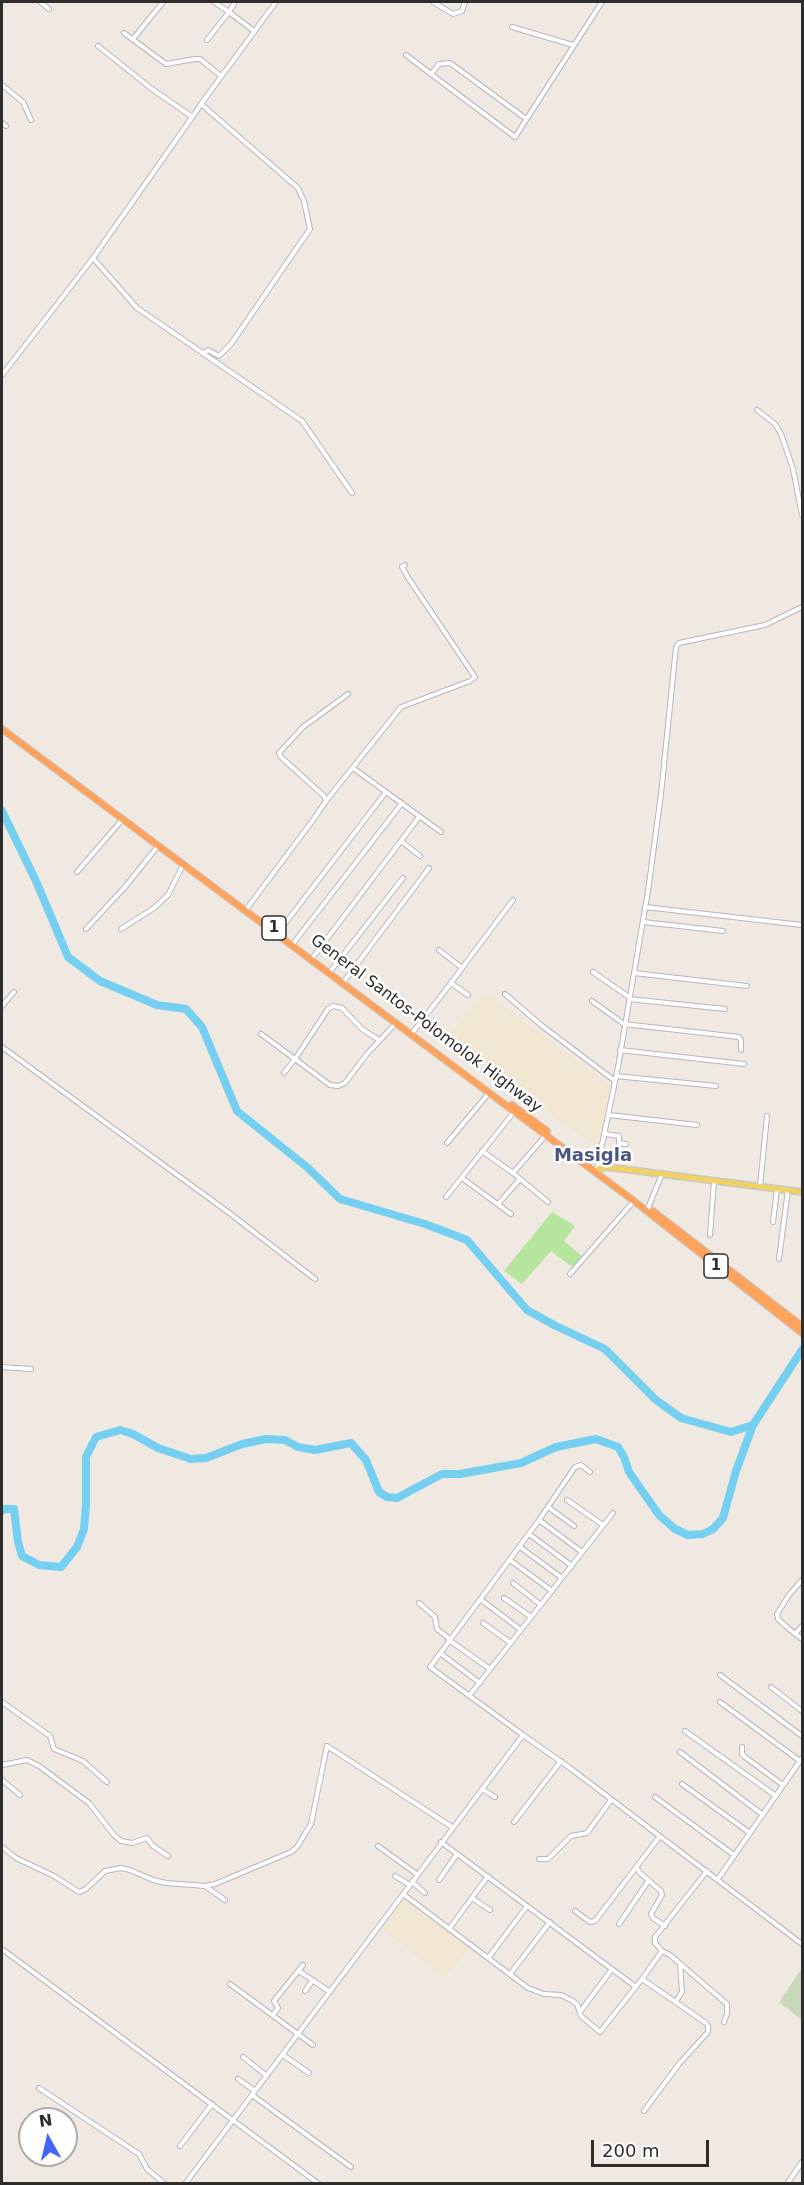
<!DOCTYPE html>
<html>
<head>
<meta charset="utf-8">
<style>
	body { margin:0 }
	#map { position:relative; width:804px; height:2185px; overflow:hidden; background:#efe9e1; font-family:"DejaVu Sans",sans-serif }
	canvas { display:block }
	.frame { position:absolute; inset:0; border:3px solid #2e2e2e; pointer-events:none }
	.north { position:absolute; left:18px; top:2107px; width:60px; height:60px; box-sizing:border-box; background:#fff; border:2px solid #ababab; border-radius:50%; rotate:352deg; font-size:16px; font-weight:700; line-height:24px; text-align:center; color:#2e2e2e }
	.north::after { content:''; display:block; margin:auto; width:21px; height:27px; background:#4264fb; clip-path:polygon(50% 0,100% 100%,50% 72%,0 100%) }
	.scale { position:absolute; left:591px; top:2140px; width:118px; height:27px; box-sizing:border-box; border:3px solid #2e2e2e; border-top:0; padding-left:8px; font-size:18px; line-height:21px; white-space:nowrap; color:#2e2e2e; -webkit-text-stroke:4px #fff; paint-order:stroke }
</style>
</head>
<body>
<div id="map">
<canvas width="804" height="2185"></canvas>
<div class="frame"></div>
<div class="north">N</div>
<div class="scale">200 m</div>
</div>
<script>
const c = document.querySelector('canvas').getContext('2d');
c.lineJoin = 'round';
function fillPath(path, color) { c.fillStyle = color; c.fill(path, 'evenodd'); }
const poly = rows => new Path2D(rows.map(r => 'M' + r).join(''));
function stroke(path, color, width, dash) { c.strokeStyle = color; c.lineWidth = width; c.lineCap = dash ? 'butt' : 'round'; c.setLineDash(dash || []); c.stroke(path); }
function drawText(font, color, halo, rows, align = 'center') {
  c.font = font + ' "DejaVu Sans",sans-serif'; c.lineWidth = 5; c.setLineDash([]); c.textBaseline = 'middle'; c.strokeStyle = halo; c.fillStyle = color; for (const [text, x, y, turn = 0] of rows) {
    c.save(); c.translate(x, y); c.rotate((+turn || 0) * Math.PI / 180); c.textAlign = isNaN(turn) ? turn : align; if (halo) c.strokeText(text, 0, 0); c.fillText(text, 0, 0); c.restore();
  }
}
fillPath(poly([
	[485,992,611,1087,599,1148,446,1039],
	[404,1898,470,1947,445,1978,382,1929]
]), '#f0e6d1');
fillPath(poly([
	[552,1212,575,1226,564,1241,584,1258,575,1269,551,1251,522,1284,504,1271]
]), '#b6e59e');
fillPath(poly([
	[802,1968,802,2020,779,2002]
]), '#c8d9b8');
stroke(poly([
	[2,811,36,881,68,957,100,981,157,1005,186,1009,202,1027,237,1111,308,1168,340,1199,425,1224,467,1240,527,1310,556,1326,605,1349,656,1400,681,1418,731,1432,753,1425],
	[2,1511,4,1509,14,1509,18,1542,22,1556,39,1565,61,1567,77,1547,84,1529,86,1504,86,1457,96,1437,120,1430,133,1434,158,1448,191,1459,206,1458,242,1444,266,1439,285,1440,298,1447,315,1450,351,1443,366,1460,379,1492,387,1497,397,1498,442,1474,460,1474,521,1463,556,1447,596,1439,618,1447,624,1457,629,1472,659,1515,675,1529,688,1535,703,1534,713,1529,723,1518,736,1471,753,1425,802,1350]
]), '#75cff0', 8);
const minor = poly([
	[40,2,49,9],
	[235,2,229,12,254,31],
	[433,2,453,14,462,11,465,2],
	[512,27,573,45],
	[124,33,166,64,195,59,200,59,221,76],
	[133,39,163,2],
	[207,40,229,12,214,2],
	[98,46,152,89,191,116,194,115,201,104],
	[406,55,431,74],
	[2,85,23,102,31,120],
	[525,118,450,63,439,64,431,74,515,137,602,2],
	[2,123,6,126],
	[93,258,137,308,302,421,352,493],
	[204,353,208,350,219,356,231,344,310,229,304,201,298,188,201,104,276,2],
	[2,375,93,258,193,116],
	[757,410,775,424,781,434,793,469,802,515],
	[353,768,441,832],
	[326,801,401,707,470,681,475,677,409,579,402,567,405,565],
	[401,841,420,856],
	[77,872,122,820],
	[645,907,802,925],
	[245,911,313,820,326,801,324,796,281,757,279,753,303,727,348,694],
	[643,922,723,931],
	[86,929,125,887,158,846],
	[121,929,154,908,168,895,183,865],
	[277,934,386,792],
	[292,945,402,803],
	[439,950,462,968,451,983,468,995],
	[311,960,419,817],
	[462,968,513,900],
	[593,972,629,997],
	[329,973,403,878],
	[634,973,747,986],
	[345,980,429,868],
	[505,994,541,1025,615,1081],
	[629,999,725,1009],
	[592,1001,624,1024],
	[2,1006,14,992],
	[624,1024,739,1037,741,1040,741,1050],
	[413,1032,451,983],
	[261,1034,295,1059,284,1073],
	[379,1040,362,1029,342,1008,333,1006,328,1009,295,1059,330,1085,338,1086,345,1083,367,1054,396,1023],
	[2,1047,228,1212,315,1279],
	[620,1050,744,1064],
	[616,1076,716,1086],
	[609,1115,697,1125],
	[605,1134,619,1136,619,1143,626,1144],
	[447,1143,489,1093],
	[482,1151,513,1173,548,1202],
	[597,1169,618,1067,648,891,661,794,676,647,679,643,765,625,802,607],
	[513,1173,546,1135],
	[462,1178,511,1214],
	[760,1186,767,1116],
	[446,1197,514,1112],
	[498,1204,520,1179],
	[648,1208,662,1174],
	[773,1222,777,1189],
	[710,1235,714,1181],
	[779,1259,788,1190],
	[570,1274,634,1201],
	[2,1367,31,1369],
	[567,1500,603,1525],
	[548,1507,574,1526],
	[539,1520,582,1552],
	[529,1534,572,1566],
	[520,1547,562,1578],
	[510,1560,552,1591],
	[802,1580,789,1595,777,1614,778,1619,789,1629,802,1639],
	[513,1583,541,1605],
	[504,1598,531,1617],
	[480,1599,521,1630],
	[419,1603,435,1617,437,1629,450,1639],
	[483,1623,511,1643],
	[795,1634,802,1626],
	[449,1640,490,1669],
	[440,1653,480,1683],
	[720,1675,802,1736],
	[771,1687,802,1711],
	[469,1696,613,1513],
	[2,1702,50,1736,54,1749,83,1761,107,1782],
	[720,1702,800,1761],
	[685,1731,776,1796],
	[523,1735,430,1667,539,1520,575,1467,581,1465,590,1472],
	[742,1747,742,1754,745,1757,783,1785],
	[680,1752,763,1815],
	[2,1765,27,1760,39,1766,89,1803,114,1835,121,1841,132,1843,147,1838,153,1846,168,1856],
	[2,1780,20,1795],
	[682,1784,750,1833],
	[482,1789,495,1797],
	[655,1797,734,1855],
	[514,1822,561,1761],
	[441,1842,636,1987],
	[378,1846,418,1875],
	[2,1847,16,1858,54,1876,79,1892,86,1889,105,1871,121,1868,130,1870,153,1880,166,1883,205,1886,215,1884,291,1852,297,1847,311,1824,327,1746,452,1827],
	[539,1859,548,1859,571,1836,587,1833,611,1800],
	[637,1868,640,1873,661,1891,662,1895,651,1914,653,1918,665,1926],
	[395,1876,410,1885],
	[718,1879,802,1758],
	[439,1880,457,1854],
	[412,1882,425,1893],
	[205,1886,225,1900],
	[403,1894,528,1988,544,1994,561,1995,571,2000,577,2004,581,2016,600,2032,642,1979,706,2023,708,2026,708,2032,679,2064,644,2111],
	[472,1898,490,1910],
	[575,1911,590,1922,595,1921,660,1836],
	[619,1924,649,1880],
	[449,1929,488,1876],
	[2,1949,319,2184],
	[662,1951,655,1943,655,1937,707,1871],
	[489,1957,527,1906],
	[299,1971,330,1992],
	[510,1974,550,1922],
	[642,1979,662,1951,670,1955,727,2004,727,2014,724,2022],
	[230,1984,313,2045],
	[305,1991,313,1980],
	[676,2001,682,1992,680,1964],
	[580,2012,612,1969],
	[273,2015,278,2008,274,2001,303,1965],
	[283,2055,309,2073],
	[243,2057,267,2076],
	[238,2079,255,2091],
	[39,2088,139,2154,147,2169,165,2184],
	[252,2095,351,2167],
	[180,2146,212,2104],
	[185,2184,523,1735,570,1768,802,1944],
	[787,2184,802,2162]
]);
const major = poly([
	[595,1172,600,1168,607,1167,802,1192]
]);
const highway = poly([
	[2,729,634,1201,802,1333],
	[512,1105,547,1131],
	[653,1211,802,1326]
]);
stroke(minor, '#b4b7c1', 6);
stroke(major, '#c9c9c9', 8);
stroke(highway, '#c9c9c9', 8);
stroke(minor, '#fff', 4);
stroke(major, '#f2d163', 5);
stroke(highway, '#ffa35c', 6);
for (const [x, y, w] of [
	[274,928,24],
	[716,1266,24]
]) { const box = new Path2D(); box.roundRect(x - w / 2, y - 12, w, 24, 4.5); c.fillStyle = '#fff'; c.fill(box); stroke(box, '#2e2e2e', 1.5); }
drawText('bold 15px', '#2e2e2e', null, [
	["1",274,928],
	["1",716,1266]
]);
drawText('16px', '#2e2e2e', '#fff', [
	["General Santos-Polomolok Highway",426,1024,37]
]);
drawText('bold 18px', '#4d5680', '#fff', [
	["Masigla",593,1156]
]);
</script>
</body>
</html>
